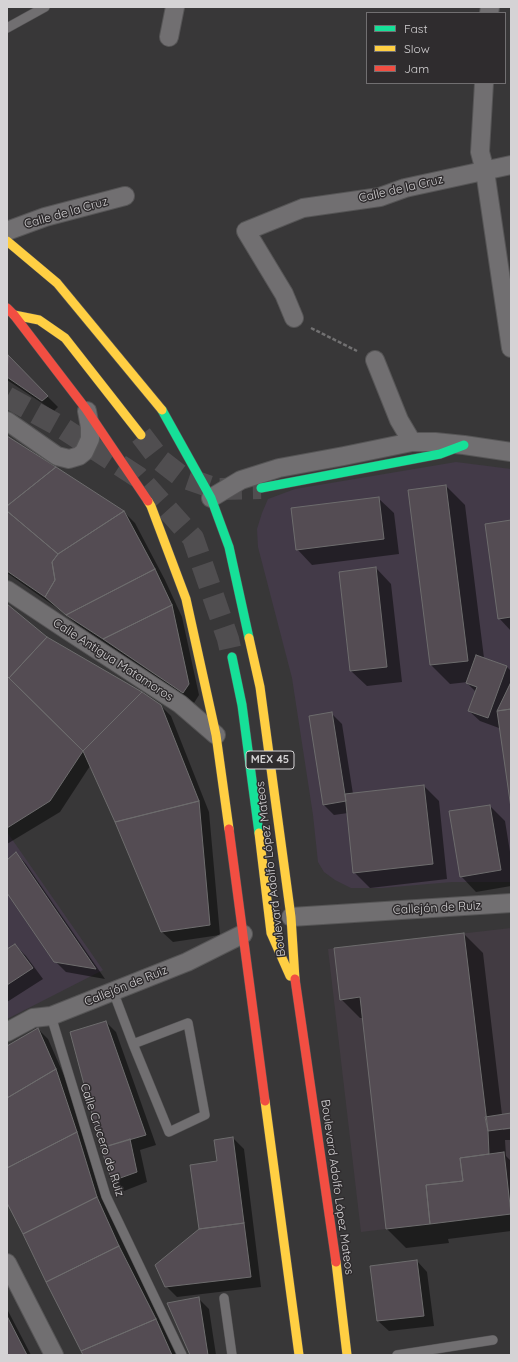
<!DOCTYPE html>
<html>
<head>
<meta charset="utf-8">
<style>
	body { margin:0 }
	#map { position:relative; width:518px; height:1362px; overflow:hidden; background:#383738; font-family:Quicksand,sans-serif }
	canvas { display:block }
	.frame { position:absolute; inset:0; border:8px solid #d5d3d5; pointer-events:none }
	.legend { position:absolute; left:366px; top:12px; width:140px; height:72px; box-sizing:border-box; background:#2f2c2e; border:1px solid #716f71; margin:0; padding:5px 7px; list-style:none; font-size:12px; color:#d5d3d5 }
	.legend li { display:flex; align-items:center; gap:8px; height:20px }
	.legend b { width:20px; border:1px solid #716f71 }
</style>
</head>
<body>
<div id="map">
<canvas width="518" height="1362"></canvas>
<div class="frame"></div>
<ul class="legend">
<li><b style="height:5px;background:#16e098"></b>Fast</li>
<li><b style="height:5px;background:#ffcf43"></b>Slow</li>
<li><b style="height:5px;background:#f24e42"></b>Jam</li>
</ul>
</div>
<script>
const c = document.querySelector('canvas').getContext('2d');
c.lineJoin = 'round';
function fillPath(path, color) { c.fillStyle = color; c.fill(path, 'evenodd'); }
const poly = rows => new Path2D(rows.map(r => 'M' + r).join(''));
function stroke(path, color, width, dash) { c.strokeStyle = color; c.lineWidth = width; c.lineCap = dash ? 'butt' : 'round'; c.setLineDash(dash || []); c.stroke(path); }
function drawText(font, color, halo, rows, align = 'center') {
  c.font = font + ' Quicksand,sans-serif'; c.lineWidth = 3; c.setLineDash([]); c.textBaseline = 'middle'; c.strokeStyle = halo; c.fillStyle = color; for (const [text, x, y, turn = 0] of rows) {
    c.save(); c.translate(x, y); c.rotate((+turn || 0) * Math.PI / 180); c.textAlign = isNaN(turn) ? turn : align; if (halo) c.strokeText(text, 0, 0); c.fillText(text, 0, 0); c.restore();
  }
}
fillPath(poly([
	[511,928,511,1214,361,1232,328,949]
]), '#423b42');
fillPath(poly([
	[456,462,511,469,511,882,452,882,382,888,351,888,335,880,324,872,318,862,313,815,292,678,258,547,257,529,262,513,268,499,295,489],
	[7,832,103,970,7,1019]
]), '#433a48');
fillPath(poly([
	[7,356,58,407,54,411,7,380],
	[7,437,124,512,135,523,165,580,182,617,199,695,194,703,78,625,57,608,7,573],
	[446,486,465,505,484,658,506,666,511,671,511,801,500,724,499,728,480,721,469,711,476,692,467,683,468,682,450,684,431,665],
	[378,498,394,513,399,554,312,565,297,549],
	[511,521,511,631,499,618],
	[376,568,391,584,402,682,367,686,351,671],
	[7,605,46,638,160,705,171,716,209,812,220,935,173,942,162,932,116,822,90,766,60,812,7,844],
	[331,713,342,724,353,794,424,786,439,801,447,879,370,888,354,872,348,813,334,815,323,804],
	[490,806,505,821,511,858,511,886,476,892,461,876],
	[16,853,26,864,105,979,66,972,55,961,7,891,7,861],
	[464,934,483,953,502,1115,511,1114,511,1127,503,1128,503,1130,511,1129,511,1140,505,1140,506,1156,511,1161,511,1231,448,1239,449,1243,406,1248,387,1229,363,1018,360,1018,341,999],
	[15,945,26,956,43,979,7,1002,7,951],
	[106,1022,116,1032,156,1145,140,1150,147,1182,124,1191,113,1181,102,1148],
	[38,1029,48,1039,66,1080,108,1209,176,1355,84,1355,7,1202,7,1047],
	[233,1138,244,1149,261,1287,177,1297,166,1286,200,1229,218,1162],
	[417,1261,427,1272,434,1326,389,1331,378,1321],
	[199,1299,209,1309,216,1355,191,1355],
	[7,1309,31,1355,7,1355]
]), '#0007');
const building = poly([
	[8,355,48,396,42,401,7,377,8,355],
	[7,436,56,467,7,506,7,436],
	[56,467,124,511,58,554,7,511,7,506,56,467],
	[446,485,468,661,430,665,408,490,446,485],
	[379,497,384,539,296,550,291,508,379,497],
	[7,511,58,554,52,562,55,580,45,597,7,571,7,511],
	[124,511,155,569,66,615,45,597,55,580,52,562,58,554,124,511],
	[511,520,511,617,498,619,485,524,511,520],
	[376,567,387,667,350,671,339,572,376,567],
	[155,569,172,605,103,639,66,615,155,569],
	[7,604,47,637,9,678,7,676,7,604],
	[172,605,189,684,183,693,103,639,172,605],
	[47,637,142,692,83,751,9,678,47,637],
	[476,655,507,666,488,718,468,711,477,687,466,683,476,655],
	[7,676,83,751,50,801,7,828,7,676],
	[511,682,511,709,497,711,511,682],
	[142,692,161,705,199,801,115,822,83,751,142,692],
	[511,709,511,808,497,711,511,709],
	[332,712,346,801,323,805,309,716,332,712],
	[424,785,433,864,353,873,345,794,424,785],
	[199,801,210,925,161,932,115,822,199,801],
	[490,805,501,870,460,877,449,811,490,805],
	[16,852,96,969,54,962,7,893,7,860,16,852],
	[464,933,488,1131,489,1154,460,1158,463,1181,426,1185,430,1224,386,1229,360,997,340,1000,334,948,464,933],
	[15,944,33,968,7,985,7,949,15,944],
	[106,1021,146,1135,101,1148,70,1032,106,1021],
	[38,1028,56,1069,7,1098,7,1046,38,1028],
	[56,1069,77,1132,7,1168,7,1098,56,1069],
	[511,1113,511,1128,488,1131,485,1117,511,1113],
	[77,1132,97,1197,23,1234,7,1203,7,1168,77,1132],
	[233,1137,244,1223,199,1229,190,1165,217,1161,214,1140,233,1137],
	[130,1139,137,1172,112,1181,101,1148,130,1139],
	[504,1152,511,1214,430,1224,426,1185,463,1181,460,1158,504,1152],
	[97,1197,119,1246,46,1282,23,1234,97,1197],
	[244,1223,251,1277,165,1287,155,1265,199,1229,244,1223],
	[119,1246,156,1319,81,1351,46,1282,119,1246],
	[417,1260,424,1316,377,1321,370,1266,417,1260],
	[199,1297,208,1355,190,1355,167,1303,199,1297],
	[7,1316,27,1355,7,1355,7,1316],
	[156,1319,172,1355,83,1355,81,1351,156,1319]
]);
fillPath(building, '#544c53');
stroke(building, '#6d6c6d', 1);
stroke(poly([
	[7,397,61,427,138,477,193,538,228,639,232,657],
	[141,435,160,460,182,477,217,489,261,488]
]), '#504e50', 22, [22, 11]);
const lane = poly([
	[7,28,45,7],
	[113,991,133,1044],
	[51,1016,106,1196,182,1355],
	[188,1023,205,1115,169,1132,133,1044,188,1023],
	[224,1298,232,1355],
	[397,1355,493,1340]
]);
const street = poly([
	[489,13,490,7],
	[169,37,175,7],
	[484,83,480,152,485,171,511,348],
	[7,231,45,217,125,196],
	[294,318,284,294,246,231,303,208,380,197,405,188,511,165],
	[375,360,399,420,412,442],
	[7,421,57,456,69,459,79,456,84,452,90,439,90,427,87,411],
	[211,498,241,480,279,468,344,456,412,442,435,442,464,445,511,452],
	[7,590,61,626,180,704,216,735],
	[291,917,511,903],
	[7,1032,33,1018,51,1016,187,962,243,934],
	[7,1263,54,1355]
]);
const fast = poly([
	[162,410,211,498,229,547,249,638],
	[261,488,440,454,464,445],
	[232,657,242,705,259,833]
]);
const slow = poly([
	[7,241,57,283,162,410],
	[14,315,39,320,65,338,141,435],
	[148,501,151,506,186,599,216,735,229,829],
	[249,638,260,687,291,917,295,979],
	[259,833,271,933,290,976],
	[265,1101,299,1355],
	[336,1262,347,1355]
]);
const jam = poly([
	[7,308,14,315,86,409,148,501],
	[229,829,265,1101],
	[295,979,336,1262]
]);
stroke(lane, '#565556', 10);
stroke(street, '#565556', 20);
stroke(fast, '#565556', 10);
stroke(slow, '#565556', 10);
stroke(jam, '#565556', 10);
stroke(poly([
	[311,328,357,351]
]), '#717071', 2.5, [4, 2]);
stroke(lane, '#716f71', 9);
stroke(street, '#716f71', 18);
stroke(fast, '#16e098', 9);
stroke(slow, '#ffcf43', 9);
stroke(jam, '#f24e42', 9);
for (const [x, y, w] of [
	[270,760,48]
]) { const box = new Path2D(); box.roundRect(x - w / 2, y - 9, w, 18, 3); c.fillStyle = '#2f2c2e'; c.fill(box); stroke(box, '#d5d3d5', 1); }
drawText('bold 11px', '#d5d3d5', null, [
	["MEX 45",270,760]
]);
drawText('12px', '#d5d3d5', '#2f2c2e', [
	["Calle de la Cruz",401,189,-13],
	["Calle de la Cruz",66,213,-16],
	["Calle Antigua Matamoros",113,660,33],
	["Boulevard Adolfo López Mateos",271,869,-97],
	["Callejón de Ruiz",437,908,-3],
	["Callejón de Ruiz",126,986,-22],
	["Calle Crucero de Ruiz",102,1140,72],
	["Boulevard Adolfo López Mateos",337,1187,82]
]);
</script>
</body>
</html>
